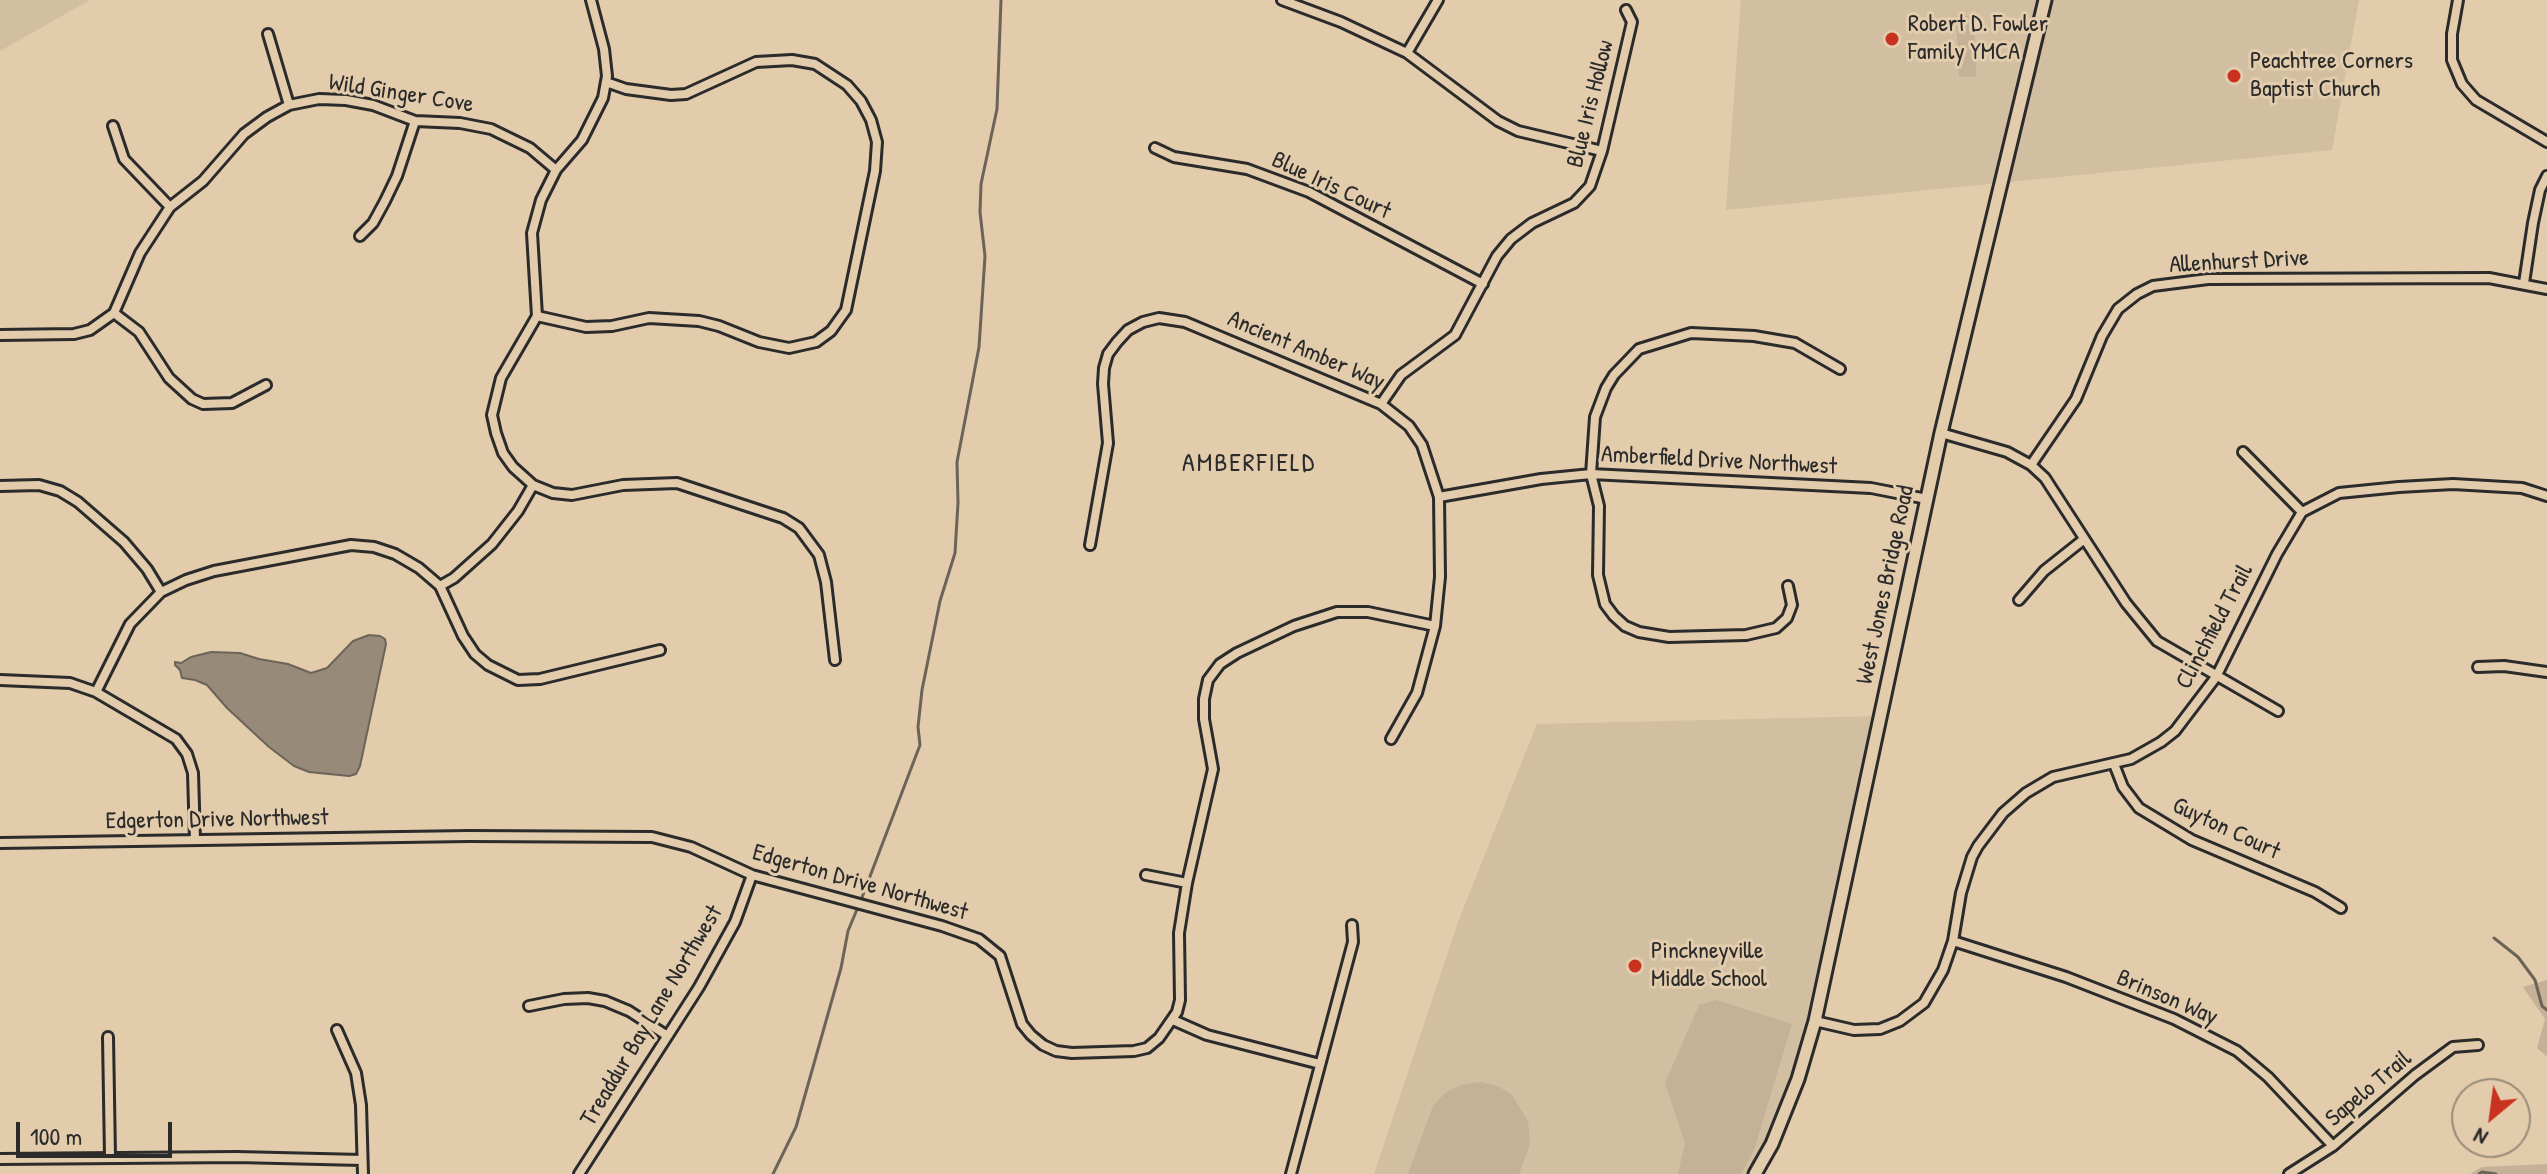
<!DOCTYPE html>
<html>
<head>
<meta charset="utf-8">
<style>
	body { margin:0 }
	#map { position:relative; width:2547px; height:1174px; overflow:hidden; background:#e2ccac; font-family:"Patrick Hand",sans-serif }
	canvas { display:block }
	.north { position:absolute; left:2451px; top:1078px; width:80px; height:80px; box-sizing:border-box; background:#e2ccac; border:2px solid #998c78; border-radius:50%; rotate:209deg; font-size:22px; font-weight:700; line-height:32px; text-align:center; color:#2b2b2b }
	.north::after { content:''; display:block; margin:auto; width:28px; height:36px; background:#c8321e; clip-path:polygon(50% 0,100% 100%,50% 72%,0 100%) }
	.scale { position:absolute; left:16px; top:1122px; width:156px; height:36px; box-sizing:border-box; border:4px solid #2b2b2b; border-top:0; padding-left:10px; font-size:24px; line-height:28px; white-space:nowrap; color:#2b2b2b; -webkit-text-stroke:6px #e2ccac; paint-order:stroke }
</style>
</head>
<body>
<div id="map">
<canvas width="2547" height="1174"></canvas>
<div class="north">N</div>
<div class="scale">100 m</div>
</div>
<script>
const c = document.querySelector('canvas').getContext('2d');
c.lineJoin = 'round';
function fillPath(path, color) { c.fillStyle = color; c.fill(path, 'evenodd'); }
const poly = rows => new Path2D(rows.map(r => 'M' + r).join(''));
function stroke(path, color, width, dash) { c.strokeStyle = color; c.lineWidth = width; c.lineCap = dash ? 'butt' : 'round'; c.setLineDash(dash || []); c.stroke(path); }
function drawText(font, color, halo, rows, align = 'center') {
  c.font = font + ' "Patrick Hand",sans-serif'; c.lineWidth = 6; c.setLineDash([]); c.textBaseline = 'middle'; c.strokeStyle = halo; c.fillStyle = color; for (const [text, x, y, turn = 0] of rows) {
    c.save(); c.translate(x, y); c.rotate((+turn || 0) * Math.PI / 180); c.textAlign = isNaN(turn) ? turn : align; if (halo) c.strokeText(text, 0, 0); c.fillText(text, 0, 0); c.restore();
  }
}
fillPath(poly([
	[0,0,90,0,0,51],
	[1741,0,2359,0,2332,150,1726,210],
	[1880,716,1815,1021,1772,1144,1755,1174,1374,1174,1458,922,1537,724]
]), '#d2bea1');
fillPath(poly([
	[1956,16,1974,16,1976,77,1959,77],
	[2547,980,2547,1057,2537,1048,2545,1019,2523,987],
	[1716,1000,1792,1024,1754,1150,1741,1174,1678,1174,1685,1143,1665,1083,1699,1005],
	[1480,1082,1498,1086,1512,1095,1528,1121,1530,1144,1519,1174,1408,1174,1433,1106,1445,1093,1461,1085],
	[2547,1164,2547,1174,2470,1174,2482,1167]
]), '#c4b197');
const water = poly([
	[369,635,380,636,385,639,386,644,360,766,356,774,349,776,309,772,294,766,269,747,227,708,207,685,195,680,182,678,180,670,175,665,175,662,181,663,191,657,211,652,240,653,259,659,288,664,311,673,327,668,353,641,369,635]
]);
fillPath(water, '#978a78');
stroke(water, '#6c6459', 2);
stroke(poly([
	[861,900,920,745,918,727,922,690,940,601,955,553,958,503,957,462,979,347,985,256,980,212,981,184,997,109,1001,0],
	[2494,938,2518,957,2535,980,2542,1006,2547,1010],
	[773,1174,796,1127,841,968,848,931,858,907],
	[2479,1174,2482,1172,2496,1174]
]), '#6c6459', 3);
const minor = poly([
	[591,0,604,49,607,76,603,98,582,140,556,170,541,200,532,233,537,316,501,378,492,415,496,433,503,453,513,467,533,485,553,493,572,495,623,485,677,483,783,518,799,528,819,555,826,582,835,660],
	[1282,0,1341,22,1407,53,1498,121,1518,131,1602,151],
	[2458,0,2452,34,2452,60,2462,84,2476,100,2547,142],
	[268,34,289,105],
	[1407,53,1438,0],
	[113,126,124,159,170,207],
	[1155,148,1174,157,1247,169,1309,192,1483,284],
	[360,236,373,223,385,201,397,176,415,121],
	[2524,283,2533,223,2540,190,2547,176],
	[114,313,139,332,169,378,192,399,203,404,232,403,266,385],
	[537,316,586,327,612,326,649,318,699,321,719,326,759,342,789,348,816,342,831,331,846,310,875,171,877,142,871,120,861,101,847,85,815,64,792,60,756,62,686,94,671,95,626,89,606,82],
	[0,335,74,334,90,330,114,313,140,253,170,207,203,181,244,134,267,117,289,105,319,99,346,100,373,105,415,121,460,123,491,129,530,148,556,170],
	[1381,404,1401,375,1455,335,1497,256,1511,239,1532,223,1574,203,1590,186,1602,151,1632,22,1626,10],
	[1941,433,2007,452,2031,465,2045,478,2126,603,2157,641,2278,711],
	[2243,452,2302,512],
	[2031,465,2076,399,2102,336,2118,309,2137,294,2153,286,2208,279,2489,278,2547,289],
	[0,486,39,485,60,491,78,502,124,542,147,569,161,592],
	[1439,497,1541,479,1591,474,1871,488,1927,499],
	[1090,545,1108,443,1103,384,1104,368,1108,354,1117,342,1128,330,1143,322,1159,318,1185,322,1381,404,1409,426,1422,445,1439,497,1440,577,1435,626,1417,693,1391,739],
	[440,586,454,578,492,544,518,511,533,485],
	[1788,586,1792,605,1787,618,1776,628,1746,635,1669,637,1639,632,1625,626,1614,616,1605,604,1598,575,1599,506,1591,474,1595,417,1606,388,1614,375,1639,349,1691,333,1754,336,1795,343,1840,369],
	[2019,600,2044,571,2083,540],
	[2478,667,2504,666,2547,672],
	[0,680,70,683,96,692,176,739,187,754,193,773,195,840],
	[96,692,130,624,161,592,186,580,214,571,351,545,374,547,395,554,419,568,440,586,463,636,475,654,488,665,518,680,540,679,660,650],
	[2114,764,2123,787,2139,808,2192,840,2315,892,2341,908],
	[0,843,469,836,652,837,691,847,752,875,942,926,979,939,1000,956,1022,1024,1031,1035,1043,1045,1056,1051,1072,1053,1134,1051,1147,1048,1159,1038,1177,1012,1180,1000,1179,933,1187,883,1213,769,1204,719,1204,699,1208,680,1220,664,1237,653,1294,626,1337,612,1368,612,1435,626],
	[1146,875,1187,883],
	[1953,941,2066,977,2174,1019,2237,1051,2268,1077,2333,1146],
	[529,1006,564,999,588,998,605,1001,629,1011,666,1035],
	[1173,1020,1207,1035,1320,1064],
	[1815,1021,1854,1030,1880,1029,1900,1021,1924,1003,1943,970,1953,941,1961,893,1972,857,1978,846,2003,813,2026,793,2053,777,2131,759,2161,742,2175,731,2216,677,2277,554,2302,512,2339,493,2399,487,2453,484,2522,488,2547,496],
	[337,1030,356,1073,361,1105,363,1174],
	[108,1037,110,1157],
	[0,1159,237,1157,362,1160],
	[579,1174,699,987,735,922,752,875],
	[1291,1174,1353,942,1352,925],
	[2289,1174,2333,1146,2415,1075,2453,1047,2478,1045]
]);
const tertiary = poly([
	[1755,1174,1772,1144,1798,1079,1815,1021,1941,433,2045,0]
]);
stroke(minor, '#2b2b2b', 14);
stroke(tertiary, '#2b2b2b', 17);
stroke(minor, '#e2ccac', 8);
stroke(tertiary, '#e2ccac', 11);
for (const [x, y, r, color] of [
	[1892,39,8,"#c8321e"],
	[2234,76,8,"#c8321e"],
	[1635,966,8,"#c8321e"]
]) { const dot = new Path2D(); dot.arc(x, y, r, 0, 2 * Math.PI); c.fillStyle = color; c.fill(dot); stroke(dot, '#e2ccac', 3); }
drawText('24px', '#2b2b2b', '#e2ccac', [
	["Robert D. Fowler",1908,25],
	["Family YMCA",1908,53],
	["Peachtree Corners",2250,62],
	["Baptist Church",2250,90],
	["Pinckneyville",1651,952],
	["Middle School",1651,980]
], 'left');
drawText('24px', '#2b2b2b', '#e2ccac', [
	["Wild Ginger Cove",401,94,9],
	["Blue Iris Hollow",1591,104,-76],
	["Blue Iris Court",1331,186,25],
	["Allenhurst Drive",2239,262,-3],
	["Ancient Amber Way",1306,351,23],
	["Amberfield Drive Northwest",1719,461,3],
	["West Jones Bridge Road",1886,585,-78],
	["Clinchfield Trail",2215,627,-62],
	["Edgerton Drive Northwest",217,820,-1],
	["Guyton Court",2226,829,25],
	["Edgerton Drive Northwest",860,883,16],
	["Brinson Way",2167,998,23],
	["Treaddur Bay Lane Northwest",652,1016,-59],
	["Sapelo Trail",2369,1089,-40]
]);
c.letterSpacing = '2px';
drawText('26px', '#2b2b2b', '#e2ccac', [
	["AMBERFIELD",1249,464]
]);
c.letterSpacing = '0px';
</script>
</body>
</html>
